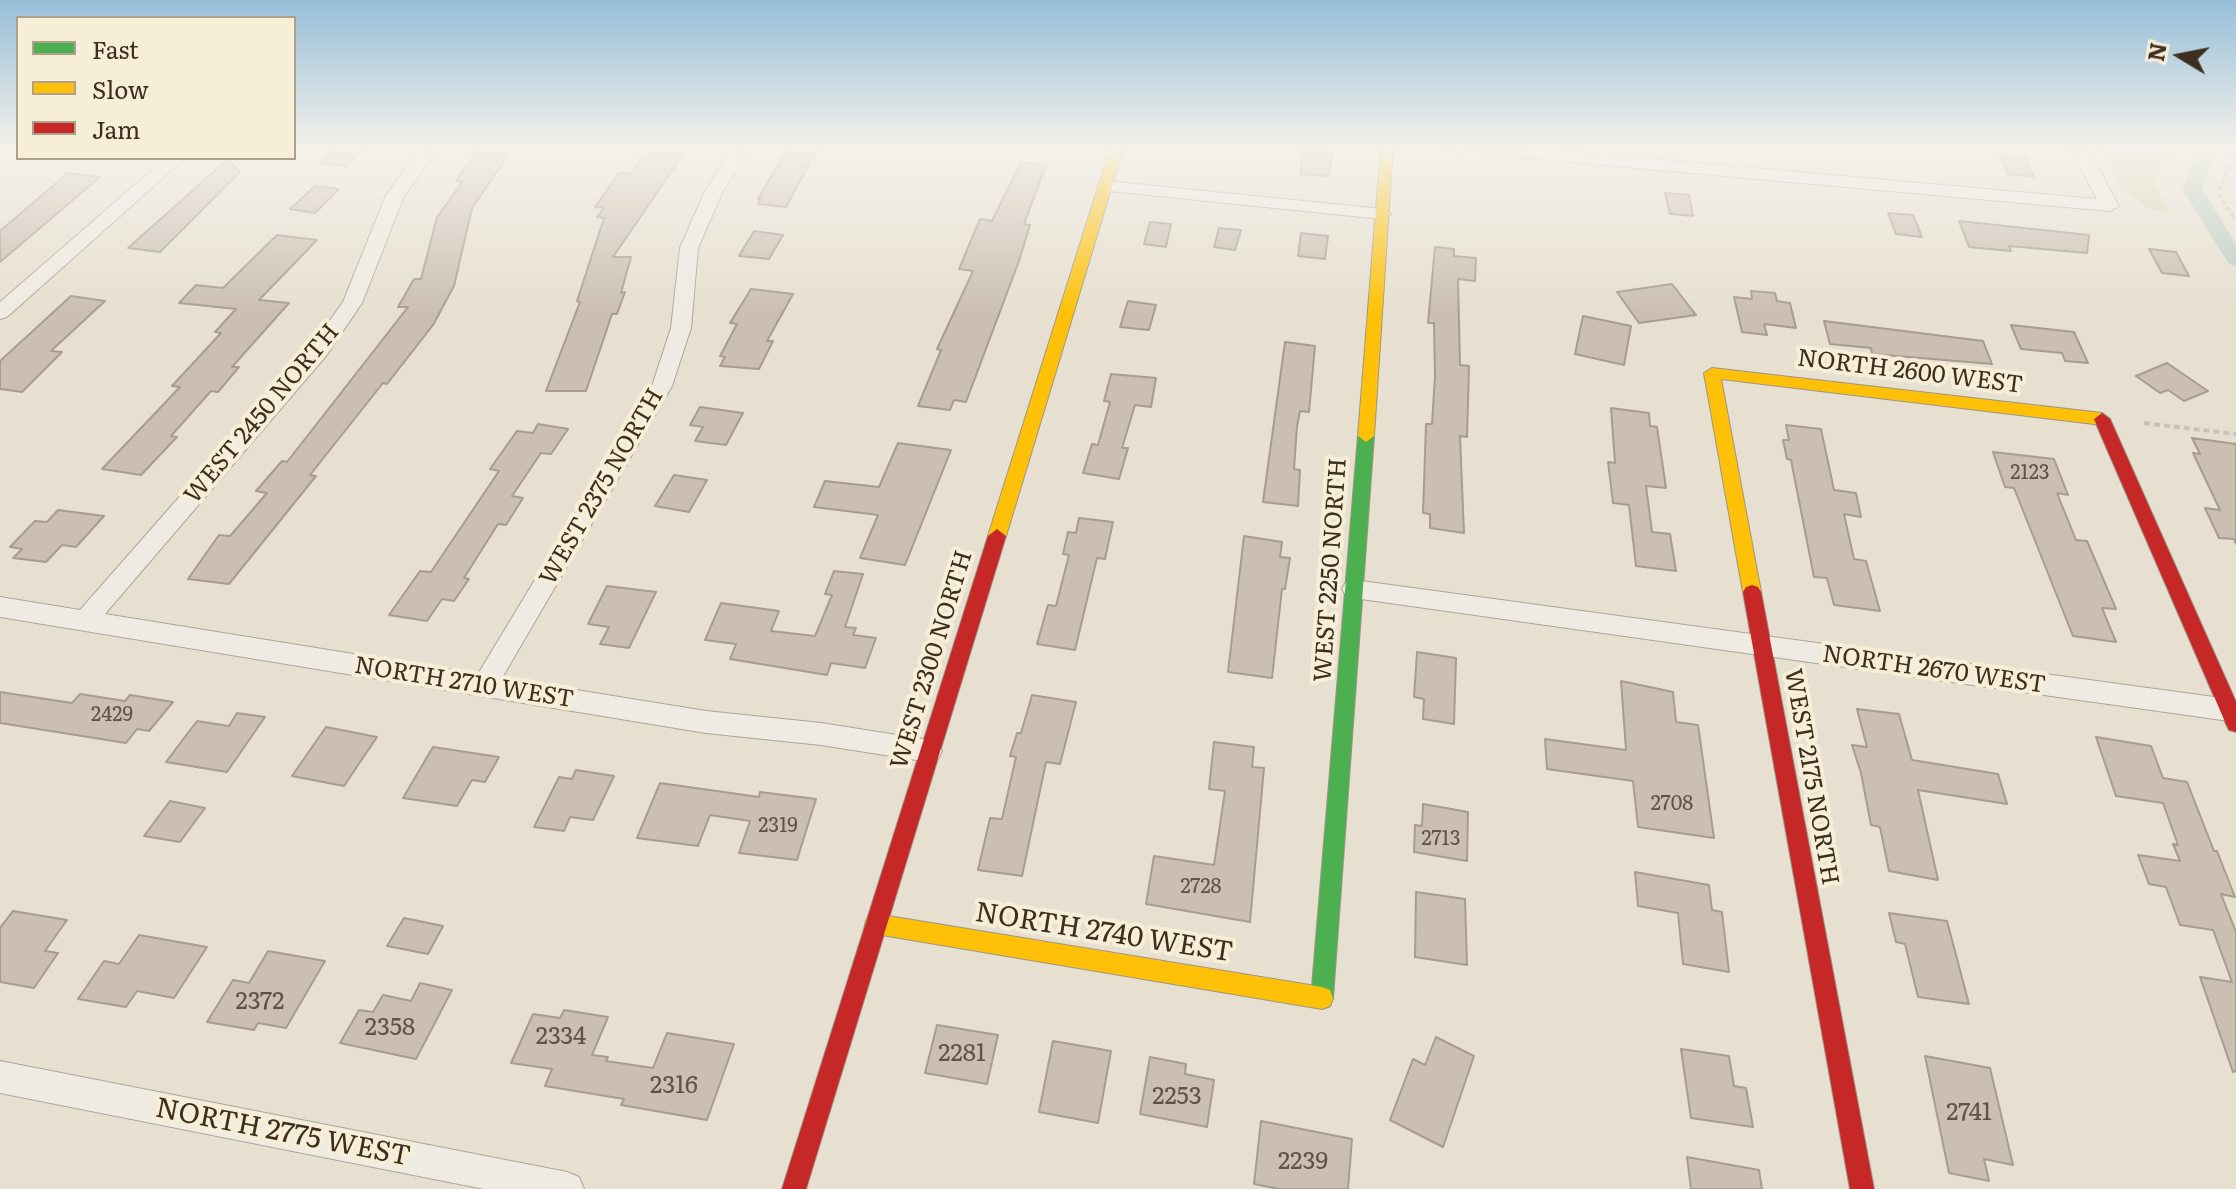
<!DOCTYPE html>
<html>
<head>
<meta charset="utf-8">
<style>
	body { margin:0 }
	#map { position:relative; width:2236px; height:1189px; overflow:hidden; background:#e7e0d1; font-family:Literata,serif }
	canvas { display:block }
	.legend { position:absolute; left:16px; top:16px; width:280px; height:144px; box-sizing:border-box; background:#f7eed8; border:2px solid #ada18e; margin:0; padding:10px 14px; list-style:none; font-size:24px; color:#3d2e20 }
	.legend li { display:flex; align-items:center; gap:16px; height:40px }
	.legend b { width:40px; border:2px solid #ada18e }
	.north { position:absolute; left:2140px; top:16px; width:80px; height:80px; -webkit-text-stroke:6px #f7eed8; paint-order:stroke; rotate:280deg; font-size:22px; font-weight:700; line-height:32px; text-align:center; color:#3d2e20 }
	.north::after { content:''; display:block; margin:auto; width:28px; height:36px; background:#3d2e20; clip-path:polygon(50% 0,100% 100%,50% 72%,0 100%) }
</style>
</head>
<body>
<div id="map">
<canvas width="2236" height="1189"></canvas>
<ul class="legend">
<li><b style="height:10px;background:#4caf50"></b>Fast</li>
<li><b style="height:10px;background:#ffc107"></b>Slow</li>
<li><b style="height:10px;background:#c62828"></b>Jam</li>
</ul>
<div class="north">N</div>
</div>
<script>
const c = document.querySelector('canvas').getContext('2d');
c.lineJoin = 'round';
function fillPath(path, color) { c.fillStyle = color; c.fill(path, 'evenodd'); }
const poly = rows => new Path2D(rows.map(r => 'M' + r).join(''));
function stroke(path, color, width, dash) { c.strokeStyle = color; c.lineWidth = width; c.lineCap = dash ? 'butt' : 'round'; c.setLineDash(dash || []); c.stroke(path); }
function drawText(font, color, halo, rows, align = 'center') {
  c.font = font + ' Literata,serif'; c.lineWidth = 8; c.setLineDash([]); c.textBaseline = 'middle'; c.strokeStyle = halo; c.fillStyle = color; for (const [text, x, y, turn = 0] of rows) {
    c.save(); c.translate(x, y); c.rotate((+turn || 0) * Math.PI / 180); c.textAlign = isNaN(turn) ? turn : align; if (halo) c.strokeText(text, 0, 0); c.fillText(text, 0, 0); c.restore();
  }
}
fillPath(poly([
	[2097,146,2176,146,2153,183,2170,212,2149,209,2120,187]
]), '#d6d7b3');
fillPath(poly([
	[2201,146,2219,146,2202,189,2236,244,2236,266,2229,264,2182,189,2201,146]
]), '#bcccc2');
const building = poly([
	[336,146,366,146,346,166,319,163,336,146],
	[481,146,515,146,472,208,454,286,433,325,387,384,383,383,310,475,316,476,229,584,188,579,219,535,230,536,267,493,256,491,282,461,287,462,408,307,398,307,414,279,421,279,437,217,463,181,456,181,481,146],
	[651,146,689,146,613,257,631,257,621,293,625,292,617,314,612,314,586,391,546,391,580,302,577,301,604,218,597,217,604,208,595,207,619,173,630,174,651,146],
	[789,146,819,146,786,207,758,204,761,199,758,199,789,146],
	[1303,150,1332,153,1329,176,1300,174,1303,150],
	[1999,154,2025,157,2034,177,2008,174,1999,154],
	[228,159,240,172,160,252,128,248,228,159],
	[1021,162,1046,165,1024,224,1030,225,1019,261,966,402,954,400,950,410,918,406,941,350,937,349,973,271,959,269,980,219,992,221,1021,162],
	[68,173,100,177,0,262,0,231,68,173],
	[315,186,339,189,315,213,290,209,315,186],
	[1665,193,1689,195,1693,216,1670,214,1665,193],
	[1888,213,1913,215,1922,237,1896,234,1888,213],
	[1959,221,2089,235,2087,253,2009,246,2011,251,1969,247,1959,221],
	[1150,222,1171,224,1166,247,1144,244,1150,222],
	[1219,228,1241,230,1235,250,1214,247,1219,228],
	[754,231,783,235,769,259,739,256,754,231],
	[1301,233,1328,236,1325,259,1298,256,1301,233],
	[277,235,317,240,259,300,289,303,232,367,239,367,218,392,211,391,171,436,177,437,141,475,102,469,180,387,172,386,221,333,215,332,236,309,179,303,196,285,223,288,277,235],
	[1435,247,1454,249,1454,256,1476,258,1475,281,1458,279,1460,365,1469,366,1467,437,1460,436,1464,533,1430,528,1430,514,1423,513,1426,424,1432,424,1435,376,1434,323,1428,323,1435,247],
	[2149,249,2176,252,2189,276,2162,273,2149,249],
	[1672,284,1696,315,1639,323,1617,292,1672,284],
	[751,289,793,294,767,341,773,341,759,369,720,366,725,357,720,356,737,324,730,323,751,289],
	[1751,291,1775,293,1777,301,1790,303,1796,328,1764,324,1767,335,1742,332,1734,297,1752,299,1751,291],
	[71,296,105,301,51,351,62,352,22,392,0,389,0,361,71,296],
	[1128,301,1156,305,1149,330,1120,327,1128,301],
	[1583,316,1631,326,1624,365,1575,354,1583,316],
	[1824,321,1983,341,1992,364,1872,354,1871,348,1830,344,1824,321],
	[2011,325,2074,332,2088,363,2065,361,2062,353,2021,349,2011,325],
	[1285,342,1315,346,1309,412,1300,411,1297,426,1294,469,1300,470,1298,506,1263,502,1285,342],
	[2167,363,2208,391,2184,401,2168,390,2160,393,2136,376,2167,363],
	[1111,374,1156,378,1151,407,1135,405,1122,448,1128,448,1119,479,1083,473,1092,444,1098,445,1110,402,1104,401,1111,374],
	[700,407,743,413,726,445,695,441,703,427,690,425,700,407],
	[1611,408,1649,413,1650,426,1657,427,1666,488,1646,486,1652,532,1670,534,1676,571,1636,566,1629,505,1613,503,1608,462,1615,463,1611,408],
	[538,424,568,429,551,454,541,453,512,496,523,498,506,525,498,524,464,578,469,579,454,601,442,599,427,621,389,615,420,571,431,572,499,471,490,469,517,431,533,433,538,424],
	[1786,425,1821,429,1834,490,1856,493,1861,517,1844,514,1854,559,1866,561,1880,611,1834,605,1827,578,1814,577,1791,460,1787,459,1783,440,1789,440,1786,425],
	[2192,438,2236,444,2236,544,2234,539,2219,538,2205,508,2220,510,2193,453,2200,454,2192,438],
	[898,443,951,450,905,565,860,558,878,515,814,507,825,481,879,487,898,443],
	[1993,452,2054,459,2068,495,2057,493,2076,540,2087,541,2116,609,2102,608,2116,642,2073,636,2014,488,2005,487,1993,452],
	[674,475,707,480,689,512,655,506,674,475],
	[58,510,104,516,76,547,62,545,46,562,13,558,22,549,10,547,35,521,47,522,58,510],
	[1079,518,1113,522,1105,559,1097,558,1075,650,1037,644,1048,605,1056,606,1069,555,1063,554,1068,532,1076,533,1079,518],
	[1244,536,1282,542,1280,557,1290,558,1285,589,1282,589,1272,678,1228,672,1244,536],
	[834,571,863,574,845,627,856,628,853,635,876,638,865,668,831,663,827,675,730,659,736,644,705,640,721,603,779,611,771,631,815,636,832,595,825,594,834,571],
	[607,586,656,592,629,648,600,644,609,627,588,624,607,586],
	[1417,652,1456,658,1454,724,1423,719,1424,699,1414,697,1417,652],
	[1621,681,1673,692,1676,722,1698,725,1714,838,1638,827,1633,781,1547,769,1545,739,1626,750,1621,681],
	[0,692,72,703,80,694,125,701,130,695,173,702,149,731,137,729,126,743,0,723,0,692],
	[1032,695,1076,702,1060,764,1046,762,1022,876,978,870,990,818,1002,819,1016,757,1010,756,1017,733,1021,733,1032,695],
	[1857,709,1899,714,1912,760,1998,774,2007,804,1918,790,1938,880,1889,871,1880,827,1871,825,1861,773,1852,745,1867,747,1857,709],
	[237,713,265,717,227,772,166,762,197,721,229,726,237,713],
	[326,727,377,737,344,786,292,776,326,727],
	[2096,737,2151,746,2163,778,2187,782,2214,851,2217,851,2235,897,2221,894,2236,932,2236,1071,2233,1072,2200,977,2232,982,2213,930,2180,925,2166,887,2149,884,2138,855,2180,861,2173,844,2178,845,2163,803,2116,796,2096,737],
	[1214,742,1254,747,1252,767,1264,768,1250,922,1146,904,1154,856,1214,865,1225,791,1209,789,1214,742],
	[433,747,499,757,485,782,472,780,457,806,403,798,433,747],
	[576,770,614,776,593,820,570,817,564,831,534,827,559,777,572,779,576,770],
	[660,783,759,797,760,792,816,799,797,860,739,853,750,821,710,815,698,846,637,838,660,783],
	[170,801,205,808,180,842,144,836,170,801],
	[1423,804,1468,812,1467,861,1414,852,1415,825,1422,826,1423,804],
	[1635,872,1709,885,1712,910,1722,912,1729,972,1683,964,1678,913,1638,906,1635,872],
	[1416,892,1465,899,1467,965,1415,957,1416,892],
	[13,911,67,920,45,951,58,953,34,988,0,982,0,928,13,911],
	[1889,913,1947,921,1969,1004,1918,997,1905,944,1896,942,1889,913],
	[404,918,443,926,428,954,387,946,404,918],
	[139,935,207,947,174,998,137,991,126,1007,78,999,104,961,119,964,139,935],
	[268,951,325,961,286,1028,258,1023,254,1030,207,1022,233,980,249,983,268,951],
	[420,983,452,990,416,1059,340,1043,359,1010,373,1012,383,995,411,1001,420,983],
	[564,1010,608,1017,592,1055,608,1057,606,1061,653,1068,667,1033,734,1044,707,1120,621,1105,624,1099,545,1086,552,1069,511,1063,533,1014,560,1018,564,1010],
	[937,1025,998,1035,987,1084,925,1073,937,1025],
	[1436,1037,1474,1056,1443,1147,1390,1120,1413,1059,1425,1065,1436,1037],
	[1053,1041,1111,1051,1098,1123,1039,1112,1053,1041],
	[1681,1049,1729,1056,1734,1086,1746,1088,1753,1127,1691,1118,1681,1049],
	[1925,1056,1990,1068,2013,1165,1984,1159,1989,1181,1949,1173,1925,1056],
	[1150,1057,1186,1064,1185,1074,1214,1080,1207,1127,1140,1114,1150,1057],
	[1261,1121,1352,1139,1348,1189,1279,1189,1254,1184,1261,1121],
	[1687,1157,1759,1170,1762,1189,1691,1189,1687,1157]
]);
fillPath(building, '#cbbfb2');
stroke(building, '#a89c90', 2);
const street = poly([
	[423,146,440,146,404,196,362,303,326,356,105,614,478,674,652,386,671,328,680,248,704,193,734,146,751,146,722,193,698,248,691,328,672,386,502,678,706,711,821,723,929,740,938,743,942,751,938,759,929,762,821,745,706,733,0,617,0,597,80,610,312,346,343,302,386,195,423,146],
	[1441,146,1509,146,2097,199,2069,146,2086,146,2119,206,2110,211,1449,151,1441,146],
	[166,158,185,158,7,317,0,319,0,302,166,158],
	[1106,181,1382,209,1391,214,1382,219,1100,190,1097,186,1106,181],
	[1354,580,2229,699,2236,702,2236,718,2229,721,1354,598,1346,596,1342,589,1346,582,1354,580],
	[0,1061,567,1172,579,1177,584,1189,484,1189,0,1093,0,1061]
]);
const fast = poly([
	[1366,430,1374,436,1333,998,1330,1006,1322,1009,1314,1006,1311,998,1358,436,1366,430]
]);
const slow = poly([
	[1111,146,1124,146,1006,536,997,543,988,536,1111,146],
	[1381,146,1393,146,1374,436,1366,442,1358,436,1381,146],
	[1712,368,2102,413,2110,419,2102,425,1721,379,1761,592,1758,597,1752,599,1746,597,1743,592,1704,373,1712,368],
	[876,914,1322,987,1330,990,1333,998,1330,1006,1322,1009,876,934,868,931,865,924,868,917,876,914]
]);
const jam = poly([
	[2102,413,2110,419,2236,702,2236,732,2229,730,2226,724,2094,419,2102,413],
	[997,529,1006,536,806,1189,782,1189,988,536,997,529],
	[1752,585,1758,587,1761,592,1874,1189,1850,1189,1743,592,1746,587,1752,585]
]);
stroke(street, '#ada599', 2);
stroke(fast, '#9c958a', 2);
stroke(slow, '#9c958a', 2);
stroke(jam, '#9c958a', 2);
stroke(poly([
	[2236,149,2218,193,2236,221]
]), '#c8c2b9', 3, [5, 3]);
stroke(poly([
	[2144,423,2236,434]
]), '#c8c2b9', 4, [6, 4]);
fillPath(street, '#efebe3');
fillPath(fast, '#4caf50');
fillPath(slow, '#ffc107');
fillPath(jam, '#c62828');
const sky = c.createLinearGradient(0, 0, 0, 313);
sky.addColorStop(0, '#96bed9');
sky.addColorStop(0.47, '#f4f1ea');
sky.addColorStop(1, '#f4f1ea00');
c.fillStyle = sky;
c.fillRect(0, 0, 2236, 313);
drawText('20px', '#605244', null, [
	["2123",2030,473],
	["2429",112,715],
	["2708",1672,804],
	["2319",778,826],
	["2713",1441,839],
	["2728",1201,887]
]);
drawText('24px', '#3d2e20', '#f7eed8', [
	["NORTH 2600 WEST",1910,372,7],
	["WEST 2450 NORTH",262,414,-50],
	["WEST 2375 NORTH",602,487,-60],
	["WEST 2250 NORTH",1331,570,-86],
	["WEST 2300 NORTH",932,660,-73],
	["NORTH 2670 WEST",1934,670,8],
	["NORTH 2710 WEST",464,683,9],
	["WEST 2175 NORTH",1811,777,80]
]);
drawText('24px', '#605244', null, [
	["2372",260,1002],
	["2358",390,1028],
	["2334",561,1037],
	["2281",962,1054],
	["2316",674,1086],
	["2253",1177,1097],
	["2741",1969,1113],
	["2239",1303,1162]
]);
drawText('28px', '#3d2e20', '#f7eed8', [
	["NORTH 2740 WEST",1104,933,9],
	["NORTH 2775 WEST",283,1133,11]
]);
</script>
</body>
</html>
